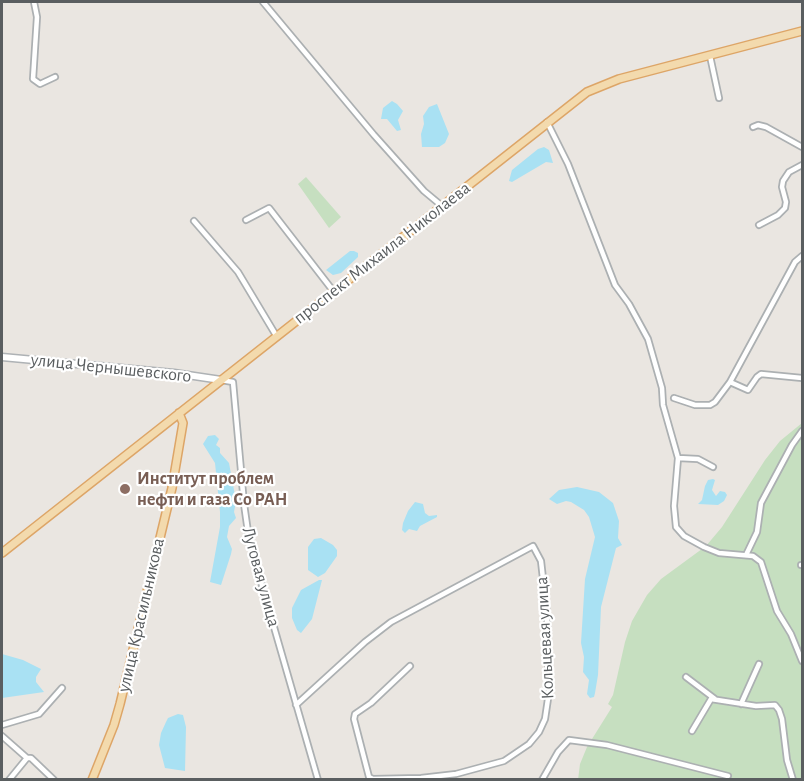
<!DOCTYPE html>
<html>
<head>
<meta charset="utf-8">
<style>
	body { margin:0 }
	#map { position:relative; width:804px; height:781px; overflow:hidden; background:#eae6e1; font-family:"Alegreya Sans",sans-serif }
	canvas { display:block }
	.frame { position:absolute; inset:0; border:3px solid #5a5e60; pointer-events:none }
</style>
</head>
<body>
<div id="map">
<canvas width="804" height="781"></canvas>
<div class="frame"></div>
</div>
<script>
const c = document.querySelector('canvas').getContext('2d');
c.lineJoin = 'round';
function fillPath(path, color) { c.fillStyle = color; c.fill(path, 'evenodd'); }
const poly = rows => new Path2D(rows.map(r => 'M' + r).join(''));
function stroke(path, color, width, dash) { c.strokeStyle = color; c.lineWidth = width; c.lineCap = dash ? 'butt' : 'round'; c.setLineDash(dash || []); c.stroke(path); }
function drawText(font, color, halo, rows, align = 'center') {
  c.font = font + ' "Alegreya Sans",sans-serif'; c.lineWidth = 4.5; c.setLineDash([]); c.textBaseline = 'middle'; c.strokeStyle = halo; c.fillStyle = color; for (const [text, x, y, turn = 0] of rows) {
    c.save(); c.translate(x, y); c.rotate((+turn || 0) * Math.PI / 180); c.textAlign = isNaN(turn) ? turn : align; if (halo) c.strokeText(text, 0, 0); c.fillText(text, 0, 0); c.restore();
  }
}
fillPath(poly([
	[306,177,341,217,329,228,298,184],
	[802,423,802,779,578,780,580,764,587,747,612,707,608,704,613,695,625,642,632,621,647,595,661,579,706,546,722,527,765,460,780,441]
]), '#c6dfc0');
fillPath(poly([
	[392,101,397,104,403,111,398,120,401,130,397,131,387,119,381,119,383,108],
	[437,104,449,134,445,143,439,147,422,147,421,134,424,124,423,116,429,107],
	[544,147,549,150,553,163,546,162,512,182,509,181,512,170,538,149],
	[350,251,354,251,358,253,358,257,341,273,333,275,326,270],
	[215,435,219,439,216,445,220,448,220,453,229,463,236,501,234,512,236,518,229,526,227,537,232,549,231,554,221,585,210,582,220,527,220,512,215,463,203,444,208,436],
	[713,479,715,480,712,490,716,496,720,491,725,492,727,495,724,501,718,505,698,504,702,500,705,486,708,480],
	[577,487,599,492,613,503,619,521,618,538,622,545,616,548,601,607,598,675,595,693,594,697,590,698,587,694,589,680,583,672,584,657,581,643,585,579,595,537,589,517,584,510,571,502,566,501,557,504,549,499,559,490],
	[415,502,423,504,425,513,429,516,437,515,437,517,420,526,417,531,409,529,405,533,402,530,403,523,408,511],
	[321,538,333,545,337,550,337,556,325,573,318,577,308,570,308,547,314,539],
	[319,580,322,580,312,619,301,633,297,630,292,618,292,608,301,590],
	[2,654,23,660,41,669,36,677,36,682,44,692,2,698],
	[178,714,183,715,186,727,185,771,165,768,159,745,161,733,166,722,168,718]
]), '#a9e1f3');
const street = poly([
	[34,2,37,17,33,79,40,84,55,77],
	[263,2,374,135,424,191,442,206],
	[710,56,719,98],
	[547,122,568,164,615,285,629,304,648,339,662,388,663,405,678,458,674,506,676,527,684,536,704,547,719,553,753,556,761,562,777,611,791,634,802,661],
	[753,127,758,125,766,127,802,147],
	[246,220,269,208,334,292],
	[194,221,238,272,277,337],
	[759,225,778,215,785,208,786,202,782,187,783,181,789,172,802,165],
	[221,380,233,382,244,504,248,532,257,568,318,780],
	[730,382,748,390,757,377,761,374,802,378],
	[674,398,695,405,710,405,715,402,730,382,795,262,802,256],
	[678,458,698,459,713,467],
	[746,555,757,532,761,503,792,445,802,431],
	[801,565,802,565],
	[686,677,715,699],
	[741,704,759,664],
	[296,705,365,642,391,622,533,546,541,561,547,614,549,692,545,719,539,732,529,744,504,761,456,774,421,778,373,779,369,777,354,719,355,714,371,703,410,666],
	[2,725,39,714,62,688],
	[692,731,711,699,756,706,775,705,779,710,782,719,787,760,793,780],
	[2,736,27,758],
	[9,780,27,758,31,758,54,780],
	[542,780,558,752,569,740,607,745,728,776]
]);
const secondary = poly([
	[2,357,174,373,221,380]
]);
const primary = poly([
	[2,553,587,92,619,79,802,31],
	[92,780,114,725,120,704,172,488,183,423,179,413]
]);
stroke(street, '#acb0b2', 8);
stroke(secondary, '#aeb2b5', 9);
stroke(primary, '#dda567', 10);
stroke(street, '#fff', 4.5);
stroke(secondary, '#fff', 6);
stroke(primary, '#f3daad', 7);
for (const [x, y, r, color] of [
	[125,489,6,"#8d6e63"]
]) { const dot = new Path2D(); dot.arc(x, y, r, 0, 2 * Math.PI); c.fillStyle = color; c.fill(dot); stroke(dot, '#fff', 2); }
drawText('18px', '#5a5e60', '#fff', [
	["проспект Михаила Николаева",382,253,-38],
	["улица Чернышевского",111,368,6],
	["Луговая улица",261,577,75],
	["улица Красильникова",141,615,-77],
	["Кольцевая улица",545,638,-93]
]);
drawText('bold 18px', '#785e54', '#fff', [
	["Институт проблем",137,479],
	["нефти и газа Со РАН",137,500]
], 'left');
</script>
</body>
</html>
